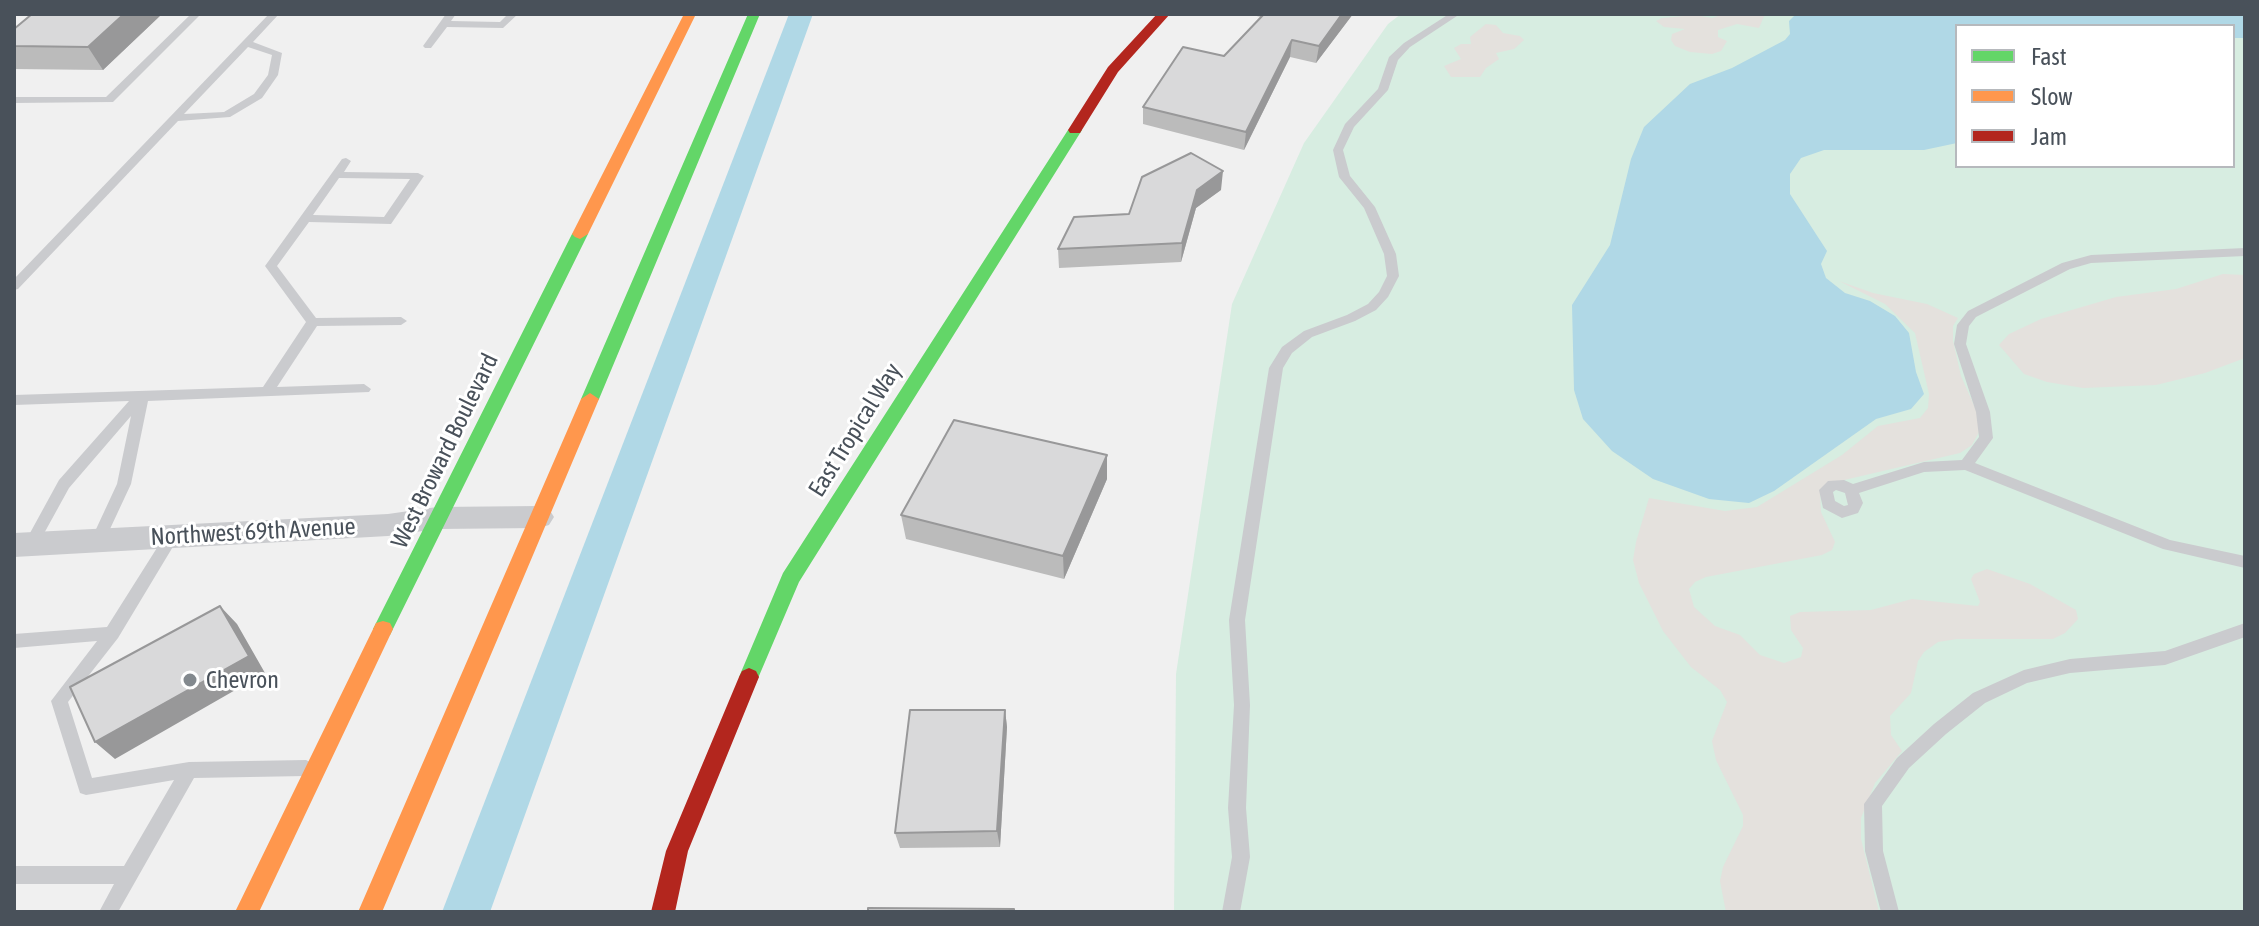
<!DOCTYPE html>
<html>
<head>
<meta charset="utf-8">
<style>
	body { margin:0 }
	#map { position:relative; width:2259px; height:926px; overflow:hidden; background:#f0f0f0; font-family:"Asap Condensed",sans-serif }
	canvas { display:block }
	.frame { position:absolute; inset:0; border:16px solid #49515a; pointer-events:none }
	.legend { position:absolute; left:1955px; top:24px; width:280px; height:144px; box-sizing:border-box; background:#fff; border:2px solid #b6b9bd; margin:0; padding:10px 14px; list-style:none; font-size:24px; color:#49515a }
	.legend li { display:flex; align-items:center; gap:16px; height:40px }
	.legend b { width:40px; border:2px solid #b6b9bd }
</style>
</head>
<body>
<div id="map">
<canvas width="2259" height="926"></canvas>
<div class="frame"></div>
<ul class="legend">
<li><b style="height:10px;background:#63d668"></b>Fast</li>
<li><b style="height:10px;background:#ff974d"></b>Slow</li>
<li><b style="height:10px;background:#b3261e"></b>Jam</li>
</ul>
</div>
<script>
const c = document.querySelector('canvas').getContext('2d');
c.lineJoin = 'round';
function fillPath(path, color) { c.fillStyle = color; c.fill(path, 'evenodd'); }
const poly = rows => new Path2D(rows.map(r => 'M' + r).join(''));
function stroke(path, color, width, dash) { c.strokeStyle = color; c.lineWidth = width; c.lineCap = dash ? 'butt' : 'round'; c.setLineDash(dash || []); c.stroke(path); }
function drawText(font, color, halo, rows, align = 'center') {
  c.font = font + ' "Asap Condensed",sans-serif'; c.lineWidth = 6; c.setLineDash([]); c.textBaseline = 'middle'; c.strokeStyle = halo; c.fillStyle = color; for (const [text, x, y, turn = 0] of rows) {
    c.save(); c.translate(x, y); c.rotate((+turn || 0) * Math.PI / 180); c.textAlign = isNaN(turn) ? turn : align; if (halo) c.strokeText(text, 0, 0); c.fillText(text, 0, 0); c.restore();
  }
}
fillPath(poly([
	[1401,14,2245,14,2245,912,1174,912,1176,674,1232,304,1304,143,1388,24],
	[1957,26,2233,26,2233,166,1957,166]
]), '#d7ede1');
fillPath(poly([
	[1724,14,1765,14,1759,28,1737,24,1718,30,1718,37,1727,41,1721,51,1712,54,1690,52,1675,46,1671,40,1672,34,1685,29,1664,27,1656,21,1662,18,1695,15,1712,18],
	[1486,24,1496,25,1503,33,1520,36,1524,40,1514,49,1496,53,1499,59,1486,68,1480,77,1451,77,1444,66,1461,59,1454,48,1461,44,1471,44,1470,37],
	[2223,274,2245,275,2245,358,2205,373,2156,385,2083,388,2047,382,2024,374,1999,345,2009,334,2041,319,2116,297,2176,289],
	[1839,281,1873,293,1927,304,1958,318,1953,326,1953,341,1961,376,1980,419,1979,432,1972,445,1960,453,1840,481,1820,491,1821,512,1835,542,1832,550,1822,555,1706,577,1695,582,1689,589,1694,607,1715,626,1740,635,1760,655,1784,663,1801,657,1803,648,1791,630,1790,616,1800,612,1871,610,1912,599,1978,606,1980,602,1971,579,1974,574,1987,569,2030,584,2076,610,2078,619,2065,633,2053,639,1957,639,1938,642,1924,652,1918,661,1911,693,1890,716,1891,735,1902,751,1875,783,1861,818,1861,839,1879,912,1726,912,1720,881,1723,867,1743,826,1743,815,1716,760,1712,741,1727,702,1720,690,1691,667,1663,631,1639,583,1633,560,1636,542,1649,498,1725,511,1757,507,1842,455,1878,426,1920,418,1928,408,1929,394,1915,333,1885,304]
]), '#e4e1dd');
fillPath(poly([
	[1796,14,2245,14,2245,38,2233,38,2233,26,1957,26,1957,143,1924,150,1824,150,1801,158,1790,174,1790,194,1827,251,1821,264,1826,278,1845,293,1870,301,1895,316,1909,333,1916,372,1924,394,1911,409,1876,419,1774,491,1749,503,1709,499,1653,479,1612,451,1583,419,1574,390,1572,305,1610,245,1631,159,1644,127,1690,84,1732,68,1785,40,1790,34,1789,21]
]), '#b0d8e6');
fillPath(poly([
	[789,14,813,14,490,912,442,912,789,14]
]), '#b0d8e6');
fillPath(poly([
	[191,14,201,14,113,102,14,103,14,97,106,97,191,14],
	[269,14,279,14,253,42,282,53,278,75,262,98,230,117,178,121,18,289,14,290,14,279,269,14],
	[248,47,272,55,268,75,254,94,224,112,184,114,248,47],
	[446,14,456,14,451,21,500,22,508,14,518,14,503,28,447,27,431,48,425,48,423,46,446,14],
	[1449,14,1460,14,1410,47,1398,60,1388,90,1354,127,1343,150,1350,176,1375,207,1396,254,1399,276,1388,297,1376,310,1355,321,1312,337,1292,353,1283,368,1245,620,1250,705,1246,808,1250,857,1240,912,1222,912,1232,857,1228,808,1234,705,1229,620,1269,368,1282,347,1304,331,1347,315,1368,304,1379,292,1387,276,1384,254,1364,208,1339,177,1333,150,1345,124,1378,89,1389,57,1404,43,1449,14],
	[346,158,351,161,344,172,418,173,424,176,391,224,309,222,277,266,316,318,401,317,407,321,401,325,317,326,277,387,364,384,371,389,369,392,148,401,131,484,103,544,98,546,93,544,91,540,117,484,131,416,69,488,36,548,26,548,24,544,59,480,129,401,14,405,14,395,263,387,306,322,265,266,342,159,346,158],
	[339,178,410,179,384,217,313,215,339,178],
	[2245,248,2245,256,2091,263,2070,269,1976,317,1969,326,1966,344,1990,412,1993,438,1975,463,2170,540,2245,556,2245,568,2163,549,1965,470,1924,472,1859,493,1863,503,1858,513,1842,518,1823,508,1819,490,1828,481,1844,480,1853,484,1924,462,1962,460,1979,437,1976,412,1954,344,1957,325,1968,311,2062,263,2091,255,2245,248],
	[1836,490,1845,493,1848,505,1844,506,1835,501,1833,492,1836,490],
	[172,530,177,532,179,536,177,540,118,638,68,702,92,778,189,762,306,760,312,763,315,768,312,773,306,776,194,778,118,912,99,912,114,884,14,884,14,866,124,866,174,780,86,795,80,793,51,701,97,641,14,648,14,634,107,627,167,532,172,530],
	[2245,623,2245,637,2165,665,2070,673,2027,683,1985,703,1946,734,1909,768,1882,806,1883,851,1899,912,1881,912,1865,851,1864,804,1897,758,1934,724,1973,693,2024,670,2070,659,2165,651,2245,623]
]), '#cacbce');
fillPath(poly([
	[539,506,549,509,554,517,549,525,539,528,437,529,388,536,14,557,14,533,388,514,437,507,539,506]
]), '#cacbce');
fillPath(poly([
	[748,14,760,14,599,399,596,403,584,403,581,399,748,14],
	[1075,126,1082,130,799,582,756,683,749,686,742,683,739,677,783,573,1068,130,1075,126],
	[580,229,588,234,390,635,383,637,376,635,373,629,376,623,572,234,580,229]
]), '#63d668');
fillPath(poly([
	[684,14,696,14,588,234,580,239,575,237,572,234,684,14],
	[590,393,599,399,382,912,358,912,581,399,590,393],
	[383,621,390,623,393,629,259,912,235,912,376,623,383,621]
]), '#ff974d');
fillPath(poly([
	[1157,14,1170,14,1118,72,1080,133,1070,133,1068,130,1108,67,1157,14],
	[749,668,756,671,759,677,688,851,675,912,651,912,666,851,739,677,742,671,749,668]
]), '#b3261e');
fillPath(poly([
	[32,14,162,14,103,70,14,69,14,29],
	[1248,14,1353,14,1316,63,1290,57,1244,150,1143,124,1143,107,1224,56,1261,17],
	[1221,190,1196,208,1181,262,1059,268,1058,249,1129,214],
	[1107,455,1107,479,1064,579,906,539,901,515],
	[1005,710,1007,727,1000,847,900,848,895,833]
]), '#bbb');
fillPath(poly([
	[124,14,162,14,103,70,88,47],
	[1342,14,1353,14,1316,63,1319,46],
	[1292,40,1290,57,1244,150,1246,132],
	[1223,171,1221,190,1196,208,1181,262,1182,243,1197,190],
	[1107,455,1107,479,1064,579,1063,556],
	[220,606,237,624,265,673,115,759,95,742],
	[1005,710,1007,727,1000,847,997,831]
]), '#989899');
const building = poly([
	[32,14,124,14,88,47,14,46,14,29,32,14],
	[1264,14,1342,14,1319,46,1292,40,1246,132,1143,107,1183,47,1224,56,1264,14],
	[1191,153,1223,171,1197,190,1182,243,1058,249,1074,217,1129,214,1142,177,1191,153],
	[954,420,1107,455,1063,556,901,515,954,420],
	[220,606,249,656,95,742,70,687,220,606],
	[910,710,1005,710,997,831,895,833,910,710],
	[868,908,1014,909,1014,912,868,912,868,908]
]);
fillPath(building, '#d9d9da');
stroke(building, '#989899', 2);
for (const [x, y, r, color] of [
	[190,680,8,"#83898e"]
]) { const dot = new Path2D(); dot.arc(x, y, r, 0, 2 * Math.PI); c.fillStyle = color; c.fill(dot); stroke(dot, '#fff', 3); }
drawText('24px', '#49515a', '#fff', [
	["East Tropical Way",855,430,-58],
	["West Broward Boulevard",445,451,-64],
	["Northwest 69th Avenue",253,532,-3]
]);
drawText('24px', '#49515a', '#fff', [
	["Chevron",206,680]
], 'left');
</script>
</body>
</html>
